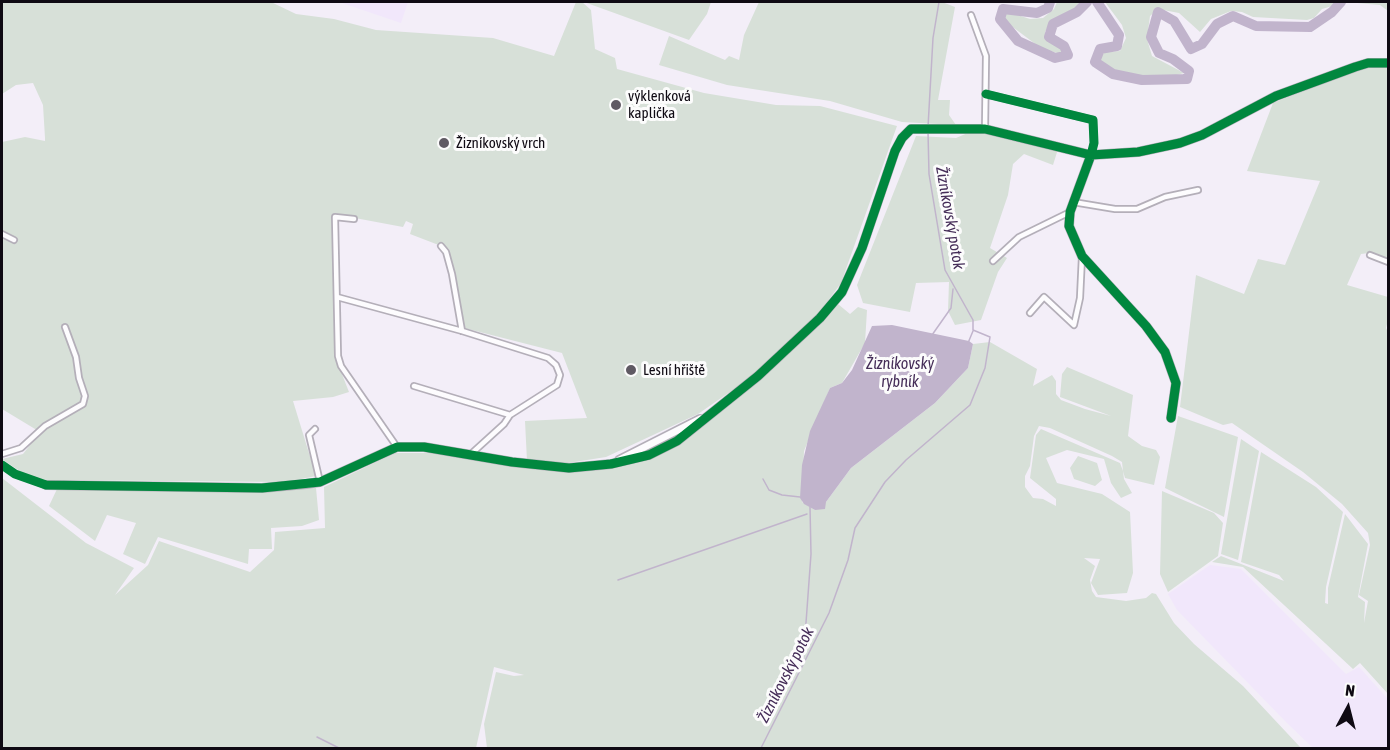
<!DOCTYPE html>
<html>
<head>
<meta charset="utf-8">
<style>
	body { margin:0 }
	#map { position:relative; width:1390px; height:750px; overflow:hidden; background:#f3eef8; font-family:"Asap Condensed",sans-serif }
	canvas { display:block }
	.frame { position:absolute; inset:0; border:3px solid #0f0a13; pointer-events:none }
	.north { position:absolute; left:1318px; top:678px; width:60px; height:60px; -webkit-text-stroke:4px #fcfcfc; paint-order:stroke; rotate:7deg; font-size:16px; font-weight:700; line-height:24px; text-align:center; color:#0f0a13 }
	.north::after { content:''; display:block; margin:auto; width:21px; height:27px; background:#0f0a13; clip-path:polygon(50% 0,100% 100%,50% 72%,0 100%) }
</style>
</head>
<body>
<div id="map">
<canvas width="1390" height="750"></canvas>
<div class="frame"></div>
<div class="north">N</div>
</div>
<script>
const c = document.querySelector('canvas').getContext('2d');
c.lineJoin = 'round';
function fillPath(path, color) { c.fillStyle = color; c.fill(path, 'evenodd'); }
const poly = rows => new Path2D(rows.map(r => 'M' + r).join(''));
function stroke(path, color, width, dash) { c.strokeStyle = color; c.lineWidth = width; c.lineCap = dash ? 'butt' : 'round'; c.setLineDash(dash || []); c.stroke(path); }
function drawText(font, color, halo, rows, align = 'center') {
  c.font = font + ' "Asap Condensed",sans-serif'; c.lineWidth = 6; c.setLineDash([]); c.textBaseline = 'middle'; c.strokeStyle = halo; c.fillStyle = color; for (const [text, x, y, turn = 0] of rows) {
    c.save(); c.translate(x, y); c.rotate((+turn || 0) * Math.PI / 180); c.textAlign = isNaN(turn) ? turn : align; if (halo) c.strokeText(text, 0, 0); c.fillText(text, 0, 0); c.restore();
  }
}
fillPath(poly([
	[339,2,408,2,401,23],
	[1210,565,1241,569,1346,674,1359,667,1388,699,1388,748,1313,748,1287,723,1177,610,1168,594]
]), '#f1e7fb');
fillPath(poly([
	[2,2,271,2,296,14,334,19,376,30,493,38,554,56,576,2,582,2,591,10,595,49,615,58,617,69,704,93,776,105,820,106,897,126,841,283,817,316,750,378,698,414,606,457,568,463,527,461,525,421,587,418,562,353,464,328,449,249,410,234,413,224,406,221,403,227,339,215,334,219,334,354,349,392,333,397,293,401,316,476,286,482,45,480,24,474,2,459,23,454,40,432,2,409,2,142,25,137,45,141,45,138,43,105,33,83,16,85,2,94],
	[584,2,711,2,707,14,689,40],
	[759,2,942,2,955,7,938,100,950,100,949,115,956,125,902,122,830,101,727,85,659,65,669,36,725,60,729,56,739,60,744,35],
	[1057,2,1080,2,1068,15,1051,21,1045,32,1048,40,1064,50,1061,54,1042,49,1006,22,1003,13,1005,11,1030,19,1043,18,1054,9],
	[1105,2,1388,2,1388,11,1380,5,1346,2,1322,9,1314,18,1307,20,1253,17,1242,12,1231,11,1211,19,1200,32,1179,13,1158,9,1150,16,1147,39,1152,56,1184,73,1172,76,1123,76,1096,59,1105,52,1120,51,1126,38,1122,25],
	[1364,67,1388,67,1388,260,1369,253,1361,254,1347,285,1388,297,1388,320,1386,328,1388,332,1388,694,1360,663,1353,669,1243,567,1212,562,1221,556,1284,581,1279,575,1241,562,1261,452,1316,487,1343,512,1326,587,1325,603,1328,604,1328,588,1345,514,1368,544,1358,597,1365,602,1364,623,1368,601,1359,595,1370,545,1368,533,1342,504,1303,472,1232,423,1223,425,1180,407,1196,275,1244,294,1258,259,1285,265,1320,181,1247,171,1273,103],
	[977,129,1058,149,1053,165,1024,154,1013,164,1008,195,990,248,1007,258,998,272,981,320,955,325,948,311,949,282,916,283,910,312,863,303,857,285,916,136,956,138],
	[838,304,850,314,858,307,867,310,865,343,842,383,830,388,804,451,802,502,815,510,826,502,851,468,935,403,968,368,973,344,990,342,1037,369,1033,386,1052,375,1056,381,1056,394,1061,400,1085,409,1111,416,1060,397,1062,374,1067,367,1133,395,1128,436,1142,446,1156,450,1160,457,1154,485,1125,478,1123,471,1124,479,1132,493,1121,498,1111,483,1104,459,1067,450,1046,458,1057,483,1102,494,1130,512,1133,573,1127,593,1098,595,1091,583,1100,559,1084,558,1095,566,1090,580,1092,591,1096,597,1126,601,1146,598,1152,593,1156,594,1174,623,1194,644,1243,686,1301,748,487,748,484,724,496,672,514,676,524,675,494,667,476,748,2,748,2,478,86,543,134,568,115,595,148,565,159,541,250,572,274,550,275,532,325,528,324,487,395,453,439,453,569,471,612,468,650,457,713,415,823,320],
	[1039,426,1050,428,1112,456,1122,462,1123,471,1120,463,1041,429,1036,435,1030,478,1056,499,1056,506,1043,499,1033,498,1025,487,1025,476,1030,466,1034,436],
	[1178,416,1238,437,1224,517,1165,488],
	[1241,439,1259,451,1238,560,1221,554],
	[1078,456,1097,463,1102,480,1095,486,1074,479,1070,468],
	[316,488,319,520,302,526,271,528,272,549,249,549,248,564,158,537,145,564,123,554,136,523,107,515,95,541,49,506,57,489,210,491],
	[1162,491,1214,513,1223,523,1218,556,1168,592,1160,574]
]), '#d7e0d8');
fillPath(poly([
	[892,325,969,341,973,344,968,368,935,403,851,468,826,502,825,509,815,510,804,504,800,498,802,465,810,431,830,388,842,383,852,370,872,326]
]), '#c1b4cc');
stroke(poly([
	[928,127,933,38,939,2],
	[932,335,951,308,953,289],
	[968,343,973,331],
	[763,479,769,490,782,495,800,497],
	[618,580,807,514],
	[803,664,811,554,810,507],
	[317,737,339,748],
	[761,748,829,613,848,560,855,528,885,482,906,460,970,405,985,368,990,337,973,330,973,320,945,270,929,174,928,132]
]), '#c1b4cc', 1.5);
stroke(poly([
	[1050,2,1048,8,1037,13,1003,9,1000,19,1018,41,1055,58,1068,55,1064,46,1049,37,1053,24,1077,12,1087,2],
	[1097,2,1119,35,1117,46,1100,49,1095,62,1113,74,1142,80,1187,79,1189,71,1173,59,1159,53,1151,37,1158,12,1174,21,1191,49,1202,44,1217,24,1233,16,1256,26,1310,27,1332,12,1341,2]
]), '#c1b4cc', 10);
const street = poly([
	[971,15,986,56,985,129],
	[986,94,1093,120,1094,143,1091,155],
	[1073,202,1115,209,1137,209,1165,197,1198,190],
	[354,219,335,217,338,356,341,366,397,447],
	[2,234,14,240],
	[441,246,446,252,452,274,462,331],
	[1370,255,1388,262],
	[993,261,1019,237,1070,212],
	[337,297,462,331,548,358,556,365,560,375,557,385,510,415,504,424,471,454],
	[1030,313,1044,297,1074,325,1080,298,1082,256],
	[414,386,510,415],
	[315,429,309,435,320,482],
	[2,454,21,448,45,426,83,404,85,396,79,378,76,357,65,327],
	[2,465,15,474,46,485]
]);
const secondary = poly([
	[1171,418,1176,383,1165,352,1146,326,1082,256,1069,226,1070,212,1091,155,1138,152,1180,143,1202,135,1276,96,1355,67,1368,63,1388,63],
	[619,460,700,419],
	[46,485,262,488,306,484,320,482,397,447,424,447,512,462,569,468,611,464,649,455,677,441,758,376,820,318,842,292,862,248,895,151,902,138,911,129,985,129,1091,155]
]);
stroke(street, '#b4afb9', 8);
stroke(secondary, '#b4afb9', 10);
stroke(street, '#fdfcfe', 4.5);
stroke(secondary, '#fdfcfe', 7);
stroke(poly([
	[1171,418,1176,383,1165,352,1146,326,1082,256,1069,226,1070,212,1091,155,1138,152,1180,143,1202,135,1276,96,1355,67,1368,63,1388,63],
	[2,465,15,474,46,485,262,488,320,482,397,447,424,447,512,462,569,468,611,464,649,455,677,441,758,376,820,318,842,292,862,248,895,151,902,138,911,129,985,129,1091,155,1094,143,1093,120,986,94]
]), '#00873e', 9);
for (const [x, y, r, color] of [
	[616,105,6,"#5f5a63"],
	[444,143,6,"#5f5a63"],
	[631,370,6,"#5f5a63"]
]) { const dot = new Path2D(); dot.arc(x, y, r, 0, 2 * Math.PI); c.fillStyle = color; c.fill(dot); stroke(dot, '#fcfcfc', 2); }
drawText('15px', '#0f0a13', '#fcfcfc', [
	["výklenková",628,96],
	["kaplička",628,113],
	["Žizníkovský vrch",456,143],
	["Lesní hřiště",643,370]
], 'left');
drawText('italic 16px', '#452d58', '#fcfcfc', [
	["Žizníkovský potok",950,218,80],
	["Žizníkovský",900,364],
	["rybník",900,382],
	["Žizníkovský potok",786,675,-63]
]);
</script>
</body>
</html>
